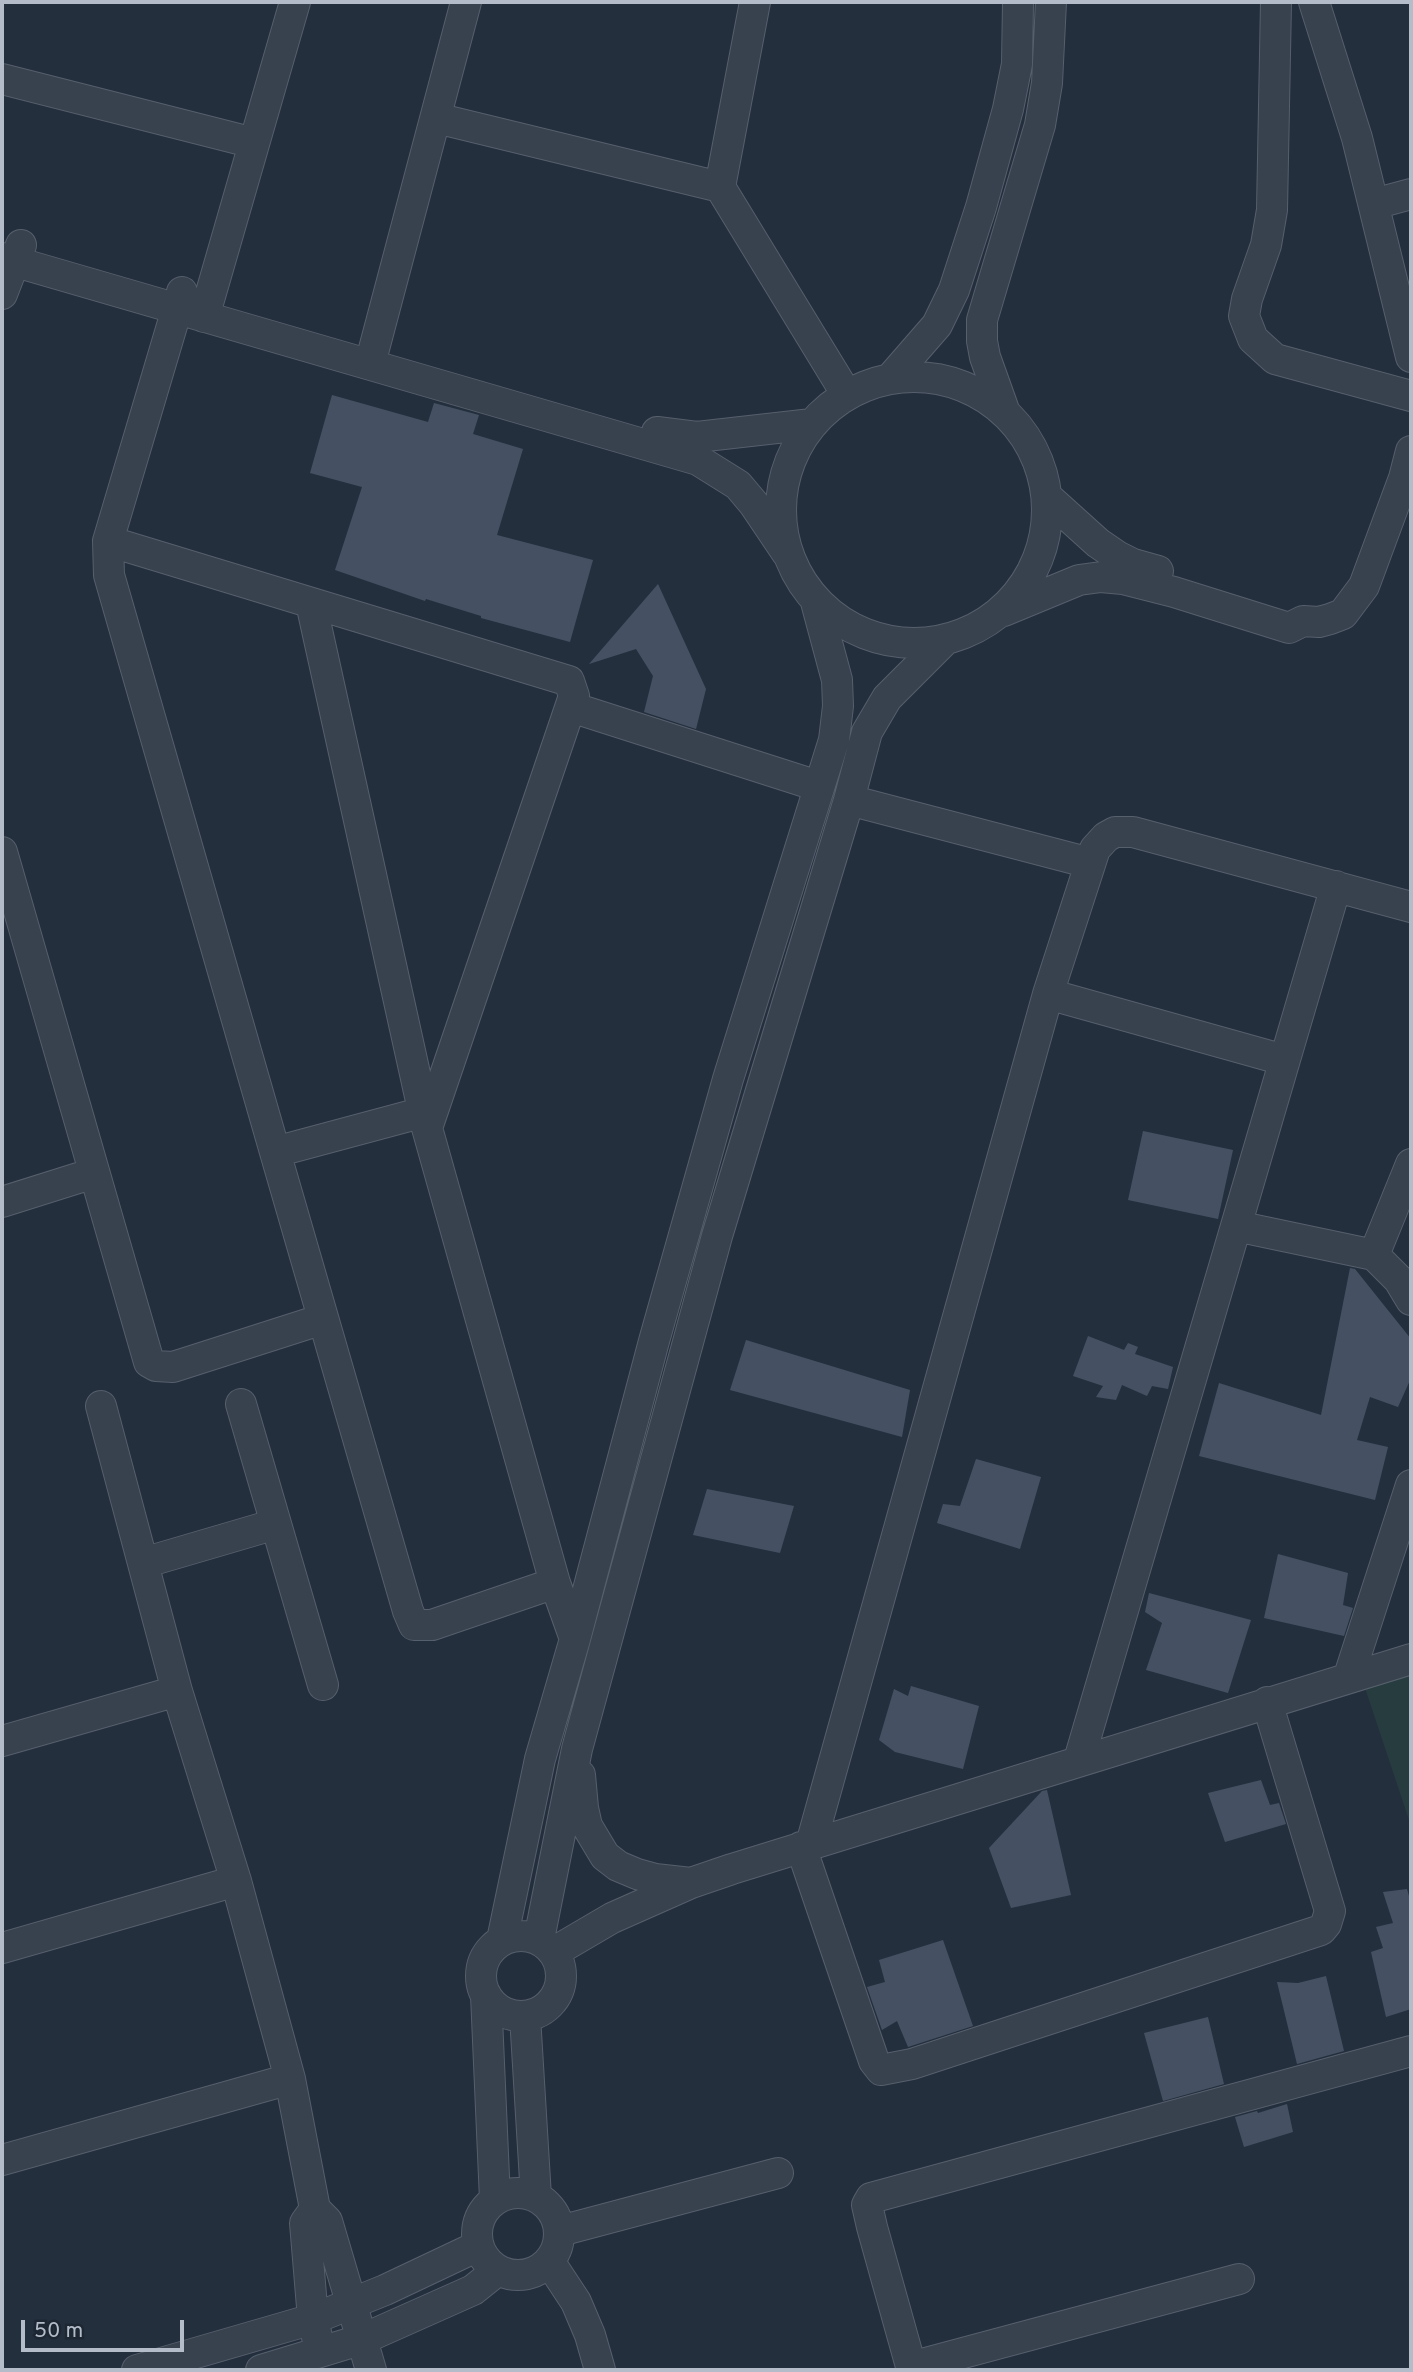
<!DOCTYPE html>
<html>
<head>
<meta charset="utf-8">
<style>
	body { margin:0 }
	#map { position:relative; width:1413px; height:2372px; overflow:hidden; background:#242f3e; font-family:Overpass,sans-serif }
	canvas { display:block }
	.frame { position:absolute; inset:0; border:4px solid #b4bcc9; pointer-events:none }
	.scale { position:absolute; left:21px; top:2320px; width:163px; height:32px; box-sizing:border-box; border:4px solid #b4bcc9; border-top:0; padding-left:9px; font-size:21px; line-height:24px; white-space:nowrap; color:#b4bcc9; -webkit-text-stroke:5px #1d2633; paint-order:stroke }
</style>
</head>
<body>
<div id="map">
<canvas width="1413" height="2372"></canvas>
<div class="frame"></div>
<div class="scale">50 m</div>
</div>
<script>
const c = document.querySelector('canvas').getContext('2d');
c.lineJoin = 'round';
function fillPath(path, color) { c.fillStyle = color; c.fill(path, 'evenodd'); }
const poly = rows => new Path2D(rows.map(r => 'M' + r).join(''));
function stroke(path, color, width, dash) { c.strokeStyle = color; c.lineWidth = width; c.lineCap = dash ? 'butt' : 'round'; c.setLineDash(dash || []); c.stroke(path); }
fillPath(poly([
	[1411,1669,1411,1826,1363,1682]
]), '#263c3f');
fillPath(poly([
	[332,395,428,422,434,403,479,415,473,434,523,449,497,535,593,560,570,642,481,618,481,616,426,599,425,601,335,570,362,487,310,473],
	[658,584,706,689,696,729,644,712,653,676,636,649,589,664],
	[1143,1131,1233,1150,1218,1219,1128,1200],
	[1350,1268,1355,1269,1411,1339,1411,1378,1398,1407,1370,1397,1357,1440,1388,1447,1375,1500,1199,1456,1219,1383,1321,1415],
	[1088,1336,1124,1350,1128,1343,1138,1347,1135,1354,1173,1367,1168,1389,1152,1386,1147,1396,1122,1385,1116,1400,1096,1397,1103,1386,1073,1376],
	[746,1340,910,1390,902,1437,730,1390],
	[976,1459,1041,1477,1020,1549,937,1523,943,1504,960,1506],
	[707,1489,794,1506,780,1553,693,1535],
	[1278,1554,1348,1573,1343,1605,1353,1608,1344,1636,1264,1618],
	[1149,1593,1251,1620,1228,1693,1146,1670,1162,1623,1145,1612],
	[911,1686,979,1706,963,1769,895,1752,879,1740,894,1689,908,1696],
	[1261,1780,1270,1805,1279,1803,1286,1824,1225,1842,1208,1793],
	[1047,1790,1071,1895,1011,1908,989,1848,1042,1791],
	[1407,1889,1411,1903,1411,2009,1386,2017,1371,1952,1383,1948,1376,1927,1393,1923,1383,1892],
	[943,1940,973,2026,908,2047,897,2021,882,2030,867,1987,885,1982,879,1960],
	[1326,1976,1344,2051,1297,2064,1277,1982,1298,1983],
	[1208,2017,1224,2084,1163,2101,1144,2033],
	[1287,2104,1293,2132,1244,2147,1235,2117,1257,2111,1258,2113]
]), '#455162');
const minor = poly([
	[755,2,720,187,847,395],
	[1276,2,1272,210,1266,245,1247,299,1244,316,1253,339,1275,359,1411,396],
	[1314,2,1357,138,1411,357],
	[2,79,254,143],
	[436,118,720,187],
	[1374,204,1411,194],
	[2,258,698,460,738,485,754,504,787,553],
	[182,292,108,541,109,575,275,1152,408,1611,414,1625,432,1625,555,1583],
	[2,294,21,245],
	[204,317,295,2],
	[370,364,466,2],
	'781 510a133 133 0 1 1 266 0a133 133 0 1 1-266 0Z',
	[890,379,937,325,954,290,981,207,1008,109,1017,64,1018,2],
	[1005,413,985,357,982,341,982,320,1040,125,1047,83,1051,2],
	[657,432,697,437,812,424],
	[1047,497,1098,543,1117,556,1133,564,1158,571],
	[108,541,569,681,574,696,427,1128],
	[311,603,427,1128,555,1583,575,1639],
	[1004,611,1079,580,1101,577,1123,579,1174,592,1289,628,1303,621,1319,622,1330,619,1343,614,1364,586,1404,478,1411,451],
	[571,707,818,786],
	[849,800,1090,863],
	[2,852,149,1362,156,1366,173,1367,323,1319],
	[1048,994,1284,1060],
	[275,1152,424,1112],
	[2,1202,94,1173],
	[1236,1226,1374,1255,1399,1280,1411,1300],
	[1374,1255,1411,1164],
	[241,1404,323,1685],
	[101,1406,177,1691,236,1881,290,2079,315,2209,327,2221,371,2370],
	[143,1563,276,1524],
	[1349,1676,1411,1485],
	[2,1741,177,1691],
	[1079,1760,1336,886],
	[580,1775,583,1808,587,1826,605,1856,618,1866,637,1874,655,1879,691,1883],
	[811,1844,1048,994,1095,849,1106,837,1115,832,1133,832,1411,907],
	[801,1847,874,2061,881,2070,912,2064,1321,1930,1326,1924,1330,1911,1267,1702],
	'481 1976a40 40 0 1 1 80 0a40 40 0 1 1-80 0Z',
	[539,1939,577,1749,717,1236,849,800,867,732,887,698,945,640],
	[502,1940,540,1759,575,1639,654,1341,728,1079,834,740,838,706,837,680,816,602],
	[2,1948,236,1881],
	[554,1952,612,1918,691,1883,732,1869,1411,1659],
	[486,1995,495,2200],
	[525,2016,536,2197],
	[2,2160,290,2079],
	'477 2234a41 41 0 1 1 82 0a41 41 0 1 1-82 0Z',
	[315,2209,305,2223,313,2319,317,2337],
	[560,2231,778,2173],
	[549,2261,576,2302,590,2335,600,2370],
	[911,2367,1239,2279],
	[137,2370,313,2319,385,2290,478,2246],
	[261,2370,363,2339,473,2290,498,2270],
	[912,2370,872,2227,867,2205,871,2198,1411,2051]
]);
stroke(minor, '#565f6c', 32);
stroke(minor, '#38414e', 30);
</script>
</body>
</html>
